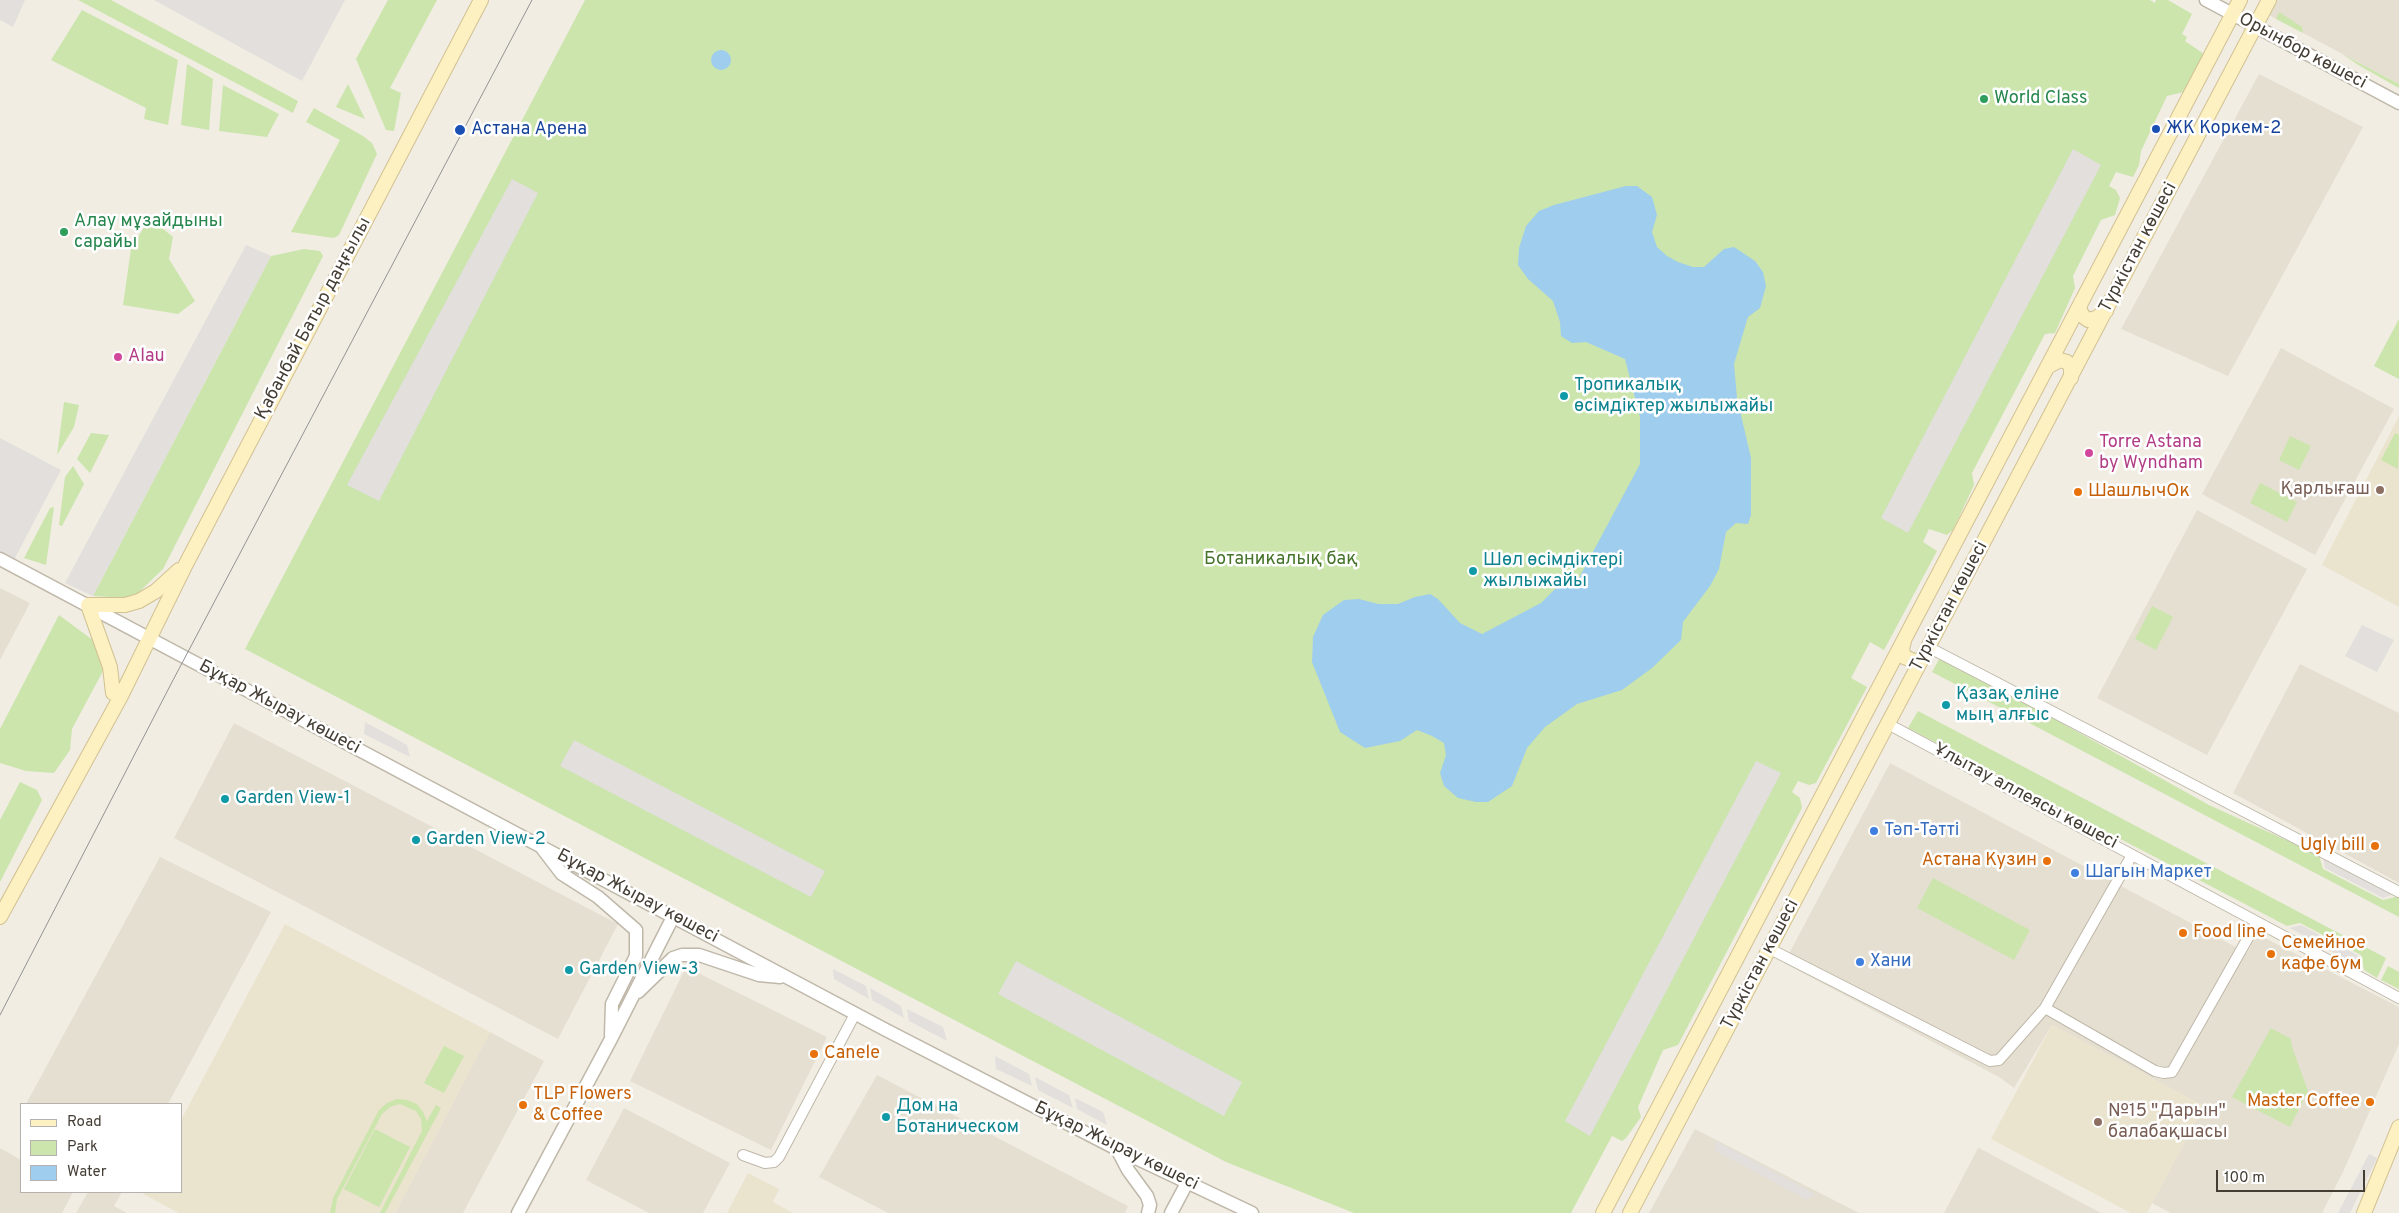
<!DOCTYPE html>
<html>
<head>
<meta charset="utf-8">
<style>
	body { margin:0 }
	#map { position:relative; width:2399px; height:1213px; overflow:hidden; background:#f1ede3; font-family:Overpass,sans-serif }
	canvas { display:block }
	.legend { position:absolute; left:20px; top:1103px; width:162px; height:90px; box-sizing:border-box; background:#fff; border:1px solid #b4b1ae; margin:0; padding:6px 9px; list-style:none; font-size:15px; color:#433d34 }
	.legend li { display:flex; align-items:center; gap:10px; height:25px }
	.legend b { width:25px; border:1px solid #b4b1ae }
	.scale { position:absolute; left:2216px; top:1170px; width:149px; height:22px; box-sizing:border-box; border:2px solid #433d34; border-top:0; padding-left:6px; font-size:15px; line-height:18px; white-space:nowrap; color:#433d34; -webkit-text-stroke:4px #fff; paint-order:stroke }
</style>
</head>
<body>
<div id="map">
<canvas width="2399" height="1213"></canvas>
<ul class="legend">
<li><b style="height:6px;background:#fdf0c1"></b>Road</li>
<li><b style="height:14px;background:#cbe5ac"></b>Park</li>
<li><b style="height:14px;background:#9fcdee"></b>Water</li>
</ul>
<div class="scale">100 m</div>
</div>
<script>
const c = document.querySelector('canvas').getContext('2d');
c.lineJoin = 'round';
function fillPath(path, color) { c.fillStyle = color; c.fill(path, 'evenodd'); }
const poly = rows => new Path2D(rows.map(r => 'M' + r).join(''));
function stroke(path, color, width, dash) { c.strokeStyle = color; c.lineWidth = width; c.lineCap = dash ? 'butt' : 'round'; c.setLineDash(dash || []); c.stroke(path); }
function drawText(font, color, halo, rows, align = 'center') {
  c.font = font + ' Overpass,sans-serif'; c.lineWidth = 5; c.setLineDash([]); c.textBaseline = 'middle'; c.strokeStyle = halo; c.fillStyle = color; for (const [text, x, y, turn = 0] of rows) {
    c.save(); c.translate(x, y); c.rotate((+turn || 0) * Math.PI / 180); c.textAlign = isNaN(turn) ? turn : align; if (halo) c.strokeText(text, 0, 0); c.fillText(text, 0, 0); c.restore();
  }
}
fillPath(poly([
	[2276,0,2399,0,2399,84,2269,15],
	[2259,74,2363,127,2228,376,2121,329],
	[2281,348,2394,409,2315,555,2202,494],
	[2197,510,2307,569,2207,755,2097,698],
	[0,588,30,603,0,660],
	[2300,664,2399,713,2399,883,2233,793],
	[234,723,618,924,558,1039,174,838],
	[1890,763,2247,953,2257,934,2399,1007,2399,1044,2343,1172,2322,1213,2171,1213,2152,1203,2204,1106,2052,1025,2014,1088,1999,1077,1784,963],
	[160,857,271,912,168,1104,26,1104],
	[686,967,827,1037,771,1150,630,1081],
	[490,1032,544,1061,463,1213,395,1213],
	[877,1075,1128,1206,1125,1213,888,1213,819,1177],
	[624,1108,730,1163,703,1213,649,1213,586,1180],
	[1695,1129,1859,1213,1649,1213],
	[0,1148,21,1160,21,1192,73,1192,62,1213,0,1213],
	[1978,1148,1979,1148,2101,1213,1944,1213],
	[88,1192,122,1192,114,1206,127,1213,76,1213]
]), '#e5dfd1');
fillPath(poly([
	[2399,416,2399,607,2322,565],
	[285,924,490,1032,395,1213,179,1213,143,1194,144,1192,181,1192,181,1120],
	[2052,1025,2204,1106,2147,1213,2131,1213,1991,1139],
	[748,1173,779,1189,773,1202,793,1213,727,1213]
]), '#eae3cd');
fillPath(poly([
	[78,0,111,0,298,101,293,113],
	[388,0,437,0,390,88,401,93,394,131,386,130,356,59],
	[585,0,2150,0,2155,3,2156,0,2168,0,2192,14,2182,34,2187,37,2185,41,2204,54,2184,92,2167,96,2141,151,2139,165,2133,177,2116,172,2109,186,2116,190,2120,198,2115,215,2101,220,2073,276,2075,288,2055,333,2045,334,1972,473,1974,485,1953,530,1947,535,1929,529,1923,542,1937,551,1884,650,1870,642,1851,678,1867,687,1816,783,1809,785,1798,781,1792,792,1800,798,1802,808,1678,1045,1663,1050,1638,1107,1641,1117,1626,1138,1622,1141,1612,1136,1571,1213,1354,1213,1226,1162,245,649],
	[82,10,178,60,168,125,144,119,146,108,51,60],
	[2279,12,2302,27,2303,33,2276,19],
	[2342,54,2399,84,2399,88,2360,66],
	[187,64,213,79,209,130,181,125],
	[348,84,365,119,336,107],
	[223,85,279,114,267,137,219,131],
	[314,108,363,136,372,143,377,154,339,235,334,238,291,232,340,140,306,122],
	[144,227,162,228,173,237,169,259,195,301,178,314,123,305,131,249],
	[304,249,320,251,323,256,163,569,138,593,127,598,93,596,271,256],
	[2399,319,2399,379,2374,366],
	[64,402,79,405,74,427,57,455],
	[91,433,109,435,90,473,77,459],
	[2395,433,2399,435,2398,469,2381,460],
	[2290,436,2311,446,2299,470,2279,460],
	[73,466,84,484,62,526,59,525,65,477],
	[2260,483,2297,502,2287,522,2250,503],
	[54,507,46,565,24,558,50,508],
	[2152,606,2173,617,2156,650,2135,639],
	[59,615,94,641,103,671,72,729,70,750,54,773,26,771,0,763,0,729],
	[1941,656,2209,805,2319,855,2323,869,2383,900,2399,896,2399,917,1932,672],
	[1918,711,2386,958,2377,978,2364,970,2361,955,2300,923,2287,926,1908,728],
	[20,782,37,790,42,800,0,882,0,820],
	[1933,878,2030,930,2014,960,1917,908],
	[2388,966,2399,972,2399,989,2381,980],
	[2271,1028,2291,1039,2292,1047,2308,1091,2290,1127,2232,1097],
	[444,1046,464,1056,444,1093,424,1083],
	[397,1099,407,1100,417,1104,423,1112,427,1121,436,1105,441,1108,385,1213,380,1213,422,1131,421,1119,416,1111,400,1104,390,1107,382,1114,337,1199,335,1213,330,1213,333,1198,379,1110,387,1103],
	[375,1129,410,1147,379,1207,344,1189]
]), '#cbe5ac');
fillPath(poly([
	[0,0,25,0,13,27,0,20],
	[154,0,345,0,302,81],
	[2073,149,2101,165,1908,533,1881,518],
	[512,179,538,193,379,501,347,485],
	[246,245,271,256,93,596,65,583],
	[0,438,61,470,14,560,0,552],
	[2362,625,2394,640,2377,672,2345,656],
	[365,722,407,745,410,757,364,734],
	[574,740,825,871,811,897,560,766],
	[1756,761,1781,773,1590,1136,1565,1121],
	[2323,857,2394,894,2383,898,2325,868],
	[2301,925,2359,956,2361,968,2290,928],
	[1016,961,1242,1082,1224,1116,998,994],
	[833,969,866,986,869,999,834,979],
	[870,988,901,1006,904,1018,872,1000],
	[907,1009,943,1027,947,1041,909,1021],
	[995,1056,1029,1074,1032,1086,996,1069],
	[1035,1077,1069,1095,1073,1108,1038,1090],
	[1075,1098,1103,1112,1107,1125,1077,1109],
	[1716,1141,1815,1194,1807,1200,1714,1150],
	[2369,1154,2377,1158,2350,1213,2338,1213]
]), '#e2dfdc');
fillPath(poly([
	'711 60a10 10 0 1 1 20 0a10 10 0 1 1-20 0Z',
	[1626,186,1637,186,1652,197,1657,215,1652,232,1657,247,1667,256,1678,262,1693,267,1704,267,1724,249,1734,247,1755,261,1763,272,1766,286,1760,308,1748,317,1734,364,1737,398,1751,458,1751,515,1748,524,1736,523,1726,532,1719,569,1710,586,1683,622,1681,640,1652,668,1622,690,1577,704,1545,727,1527,748,1512,786,1488,802,1476,802,1458,798,1444,786,1440,773,1446,755,1444,743,1432,736,1417,730,1400,741,1365,748,1340,732,1312,662,1313,637,1323,615,1344,600,1359,599,1378,604,1398,604,1415,597,1430,594,1438,599,1460,623,1482,634,1541,603,1570,574,1579,578,1640,464,1640,417,1625,359,1586,342,1572,343,1561,336,1560,322,1553,301,1528,279,1518,265,1519,248,1526,226,1539,211,1554,205]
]), '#9fcdee');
const minor = poly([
	[1928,647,2399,892],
	[1888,724,2399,998],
	[1770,949,1990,1061,1999,1060,2045,1008,2132,855],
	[2045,1008,2155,1071,2164,1073,2172,1072,2257,922],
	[743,1155,765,1163,774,1162,779,1157,855,1014]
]);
const tertiary = poly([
	[2206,0,2399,103],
	[0,559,886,1030,1117,1149,1252,1213],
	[542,848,562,874,598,897,636,930,636,956,612,1004,611,1035],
	[638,992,673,958,682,955,699,955,759,975,780,977],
	[1117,1149,1128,1170,1147,1196,1150,1205,1148,1213],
	[518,1213,611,1039,673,917],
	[1171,1213,1187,1183]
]);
const secondary = poly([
	[2081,302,2079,310,2084,317,2088,320,2096,318,2106,311],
	[2047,367,2060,360,2067,362,2071,367,2071,378],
	[1904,641,1902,649,1904,657,1917,662,1923,658],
	[113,693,110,667,88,605,125,605,139,601,156,591,179,570],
	[0,917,121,696,186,564,481,0],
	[1603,1213,2240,0],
	[1630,1213,2269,0],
	[2364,1213,2399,1127]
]);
stroke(minor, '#bfb8a9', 12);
stroke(tertiary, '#bfb8a9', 15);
stroke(secondary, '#d1c193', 16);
stroke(minor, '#fff', 10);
stroke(tertiary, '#fff', 12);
stroke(secondary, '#fdf0c1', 14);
stroke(poly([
	[0,1015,171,684,532,0]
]), '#939393', 1);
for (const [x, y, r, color] of [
	[1984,99,5,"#2e9e5b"],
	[2156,129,5,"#1a4fb4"],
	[460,130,6,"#1a4fb4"],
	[64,232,5,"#2e9e5b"],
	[118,357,5,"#d1479c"],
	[1564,396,5,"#0f9aa8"],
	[2089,453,5,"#d1479c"],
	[2380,490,5,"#8d6e63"],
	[2078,492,5,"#e8710a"],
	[1473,571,5,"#0f9aa8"],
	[1946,705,5,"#0f9aa8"],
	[225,799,5,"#0f9aa8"],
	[1874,831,5,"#3f7fe0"],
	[416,840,5,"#0f9aa8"],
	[2375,846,5,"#e8710a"],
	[2047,861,5,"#e8710a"],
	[2075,873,5,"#3f7fe0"],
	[2183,933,5,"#e8710a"],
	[2271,954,5,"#e8710a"],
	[1860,962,5,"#3f7fe0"],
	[569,970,5,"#0f9aa8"],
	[814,1054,5,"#e8710a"],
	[2370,1102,5,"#e8710a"],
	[523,1105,5,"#e8710a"],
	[886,1117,5,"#0f9aa8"],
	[2098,1122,5,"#8d6e63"]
]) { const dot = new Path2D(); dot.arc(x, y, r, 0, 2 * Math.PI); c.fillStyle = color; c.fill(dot); stroke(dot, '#fff', 2); }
drawText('18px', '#433d34', '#fff', [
	["Орынбор көшесі",2302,52,28],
	["Түркістан көшесі",2139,248,-62],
	["Қабанбай Батыр даңғылы",314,319,-62],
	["Түркістан көшесі",1950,607,-62],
	["Бұқар Жырау көшесі",279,708,28],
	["Ұлытау аллеясы көшесі",2025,797,28],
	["Бұқар Жырау көшесі",637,897,28],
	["Түркістан көшесі",1761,965,-62],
	["Бұқар Жырау көшесі",1116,1147,26]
]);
drawText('18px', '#27864d', '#fff', [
	["World Class",1994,99],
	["Алау мұзайдыны",74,222],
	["сарайы",74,243]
], 'left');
drawText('18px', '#164399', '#fff', [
	["ЖК Коркем-2",2166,129],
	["Астана Арена",471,130]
], 'left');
drawText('18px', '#b23c85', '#fff', [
	["Alau",128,357],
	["Torre Astana",2099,443],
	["by Wyndham",2099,464]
], 'left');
drawText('18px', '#0d838f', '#fff', [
	["Тропикалық",1574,386],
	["өсімдіктер жылыжайы",1574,407],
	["Шөл өсімдіктері",1483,561],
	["жылыжайы",1483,582],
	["Қазақ еліне",1956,695],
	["мың алғыс",1956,716],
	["Garden View-1",235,799],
	["Garden View-2",426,840],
	["Garden View-3",579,970],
	["Дом на",896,1107],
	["Ботаническом",896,1128]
], 'left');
drawText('18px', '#785e54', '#fff', [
	["Қарлығаш",2370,490],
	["№15 \"Дарын\"",2108,1112,"left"],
	["балабақшасы",2108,1133,"left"]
], 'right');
drawText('18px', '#c56008', '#fff', [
	["ШашлычОк",2088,492],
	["Ugly bill",2365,846,"right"],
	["Астана Кузин",2037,861,"right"],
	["Food line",2193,933],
	["Семейное",2281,944],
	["кафе бум",2281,965],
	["Canele",824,1054],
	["TLP Flowers",533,1095],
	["& Coffee",533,1116],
	["Master Coffee",2360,1102,"right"]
], 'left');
drawText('18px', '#447329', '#fff', [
	["Ботаникалық бақ",1281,560]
]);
drawText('18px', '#366cbe', '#fff', [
	["Тәп-Тәтті",1884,831],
	["Шагын Маркет",2085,873],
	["Хани",1870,962]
], 'left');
</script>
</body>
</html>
